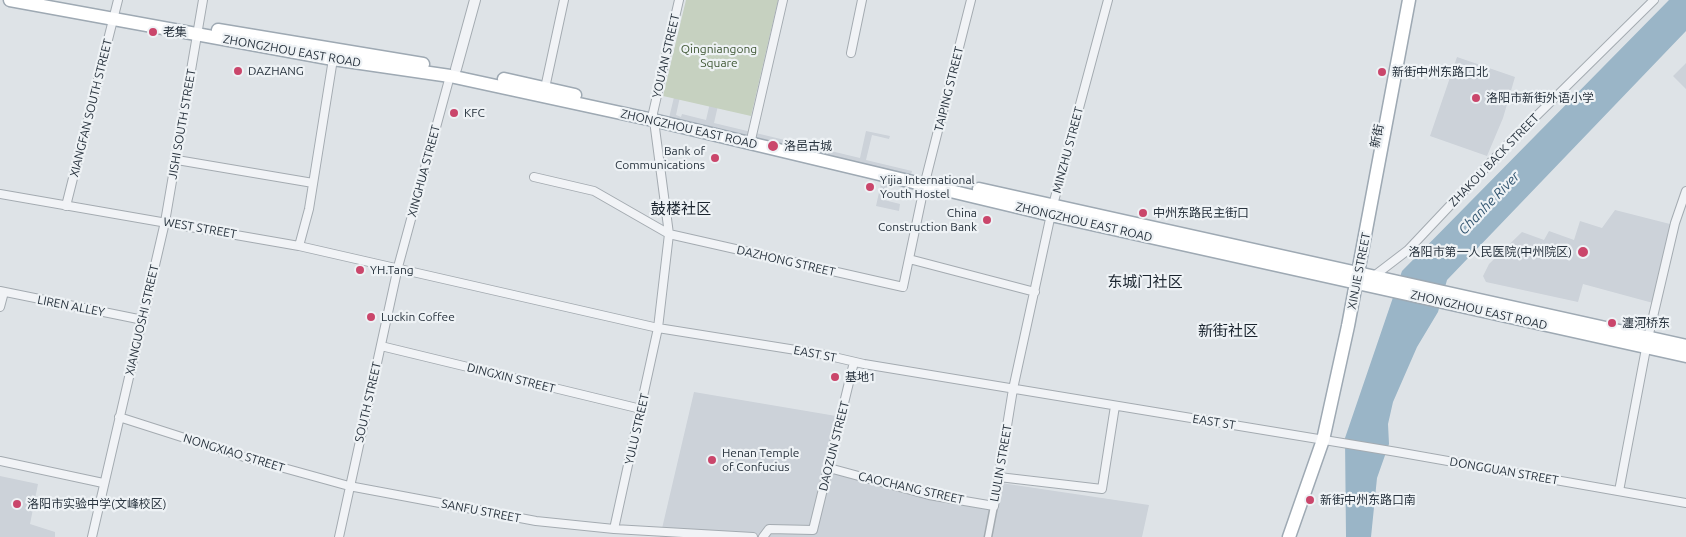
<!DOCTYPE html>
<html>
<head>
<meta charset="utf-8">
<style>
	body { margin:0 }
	canvas { display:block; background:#dee3e7 }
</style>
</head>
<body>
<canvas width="1686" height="537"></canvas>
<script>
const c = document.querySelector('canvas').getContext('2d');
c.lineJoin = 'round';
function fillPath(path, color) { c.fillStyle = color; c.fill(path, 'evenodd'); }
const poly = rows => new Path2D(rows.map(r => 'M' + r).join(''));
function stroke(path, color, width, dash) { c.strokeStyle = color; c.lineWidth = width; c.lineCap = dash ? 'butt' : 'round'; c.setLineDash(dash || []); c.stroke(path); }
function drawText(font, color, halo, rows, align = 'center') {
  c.font = font + ' Ubuntu,"Noto Sans SC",sans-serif'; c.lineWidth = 4.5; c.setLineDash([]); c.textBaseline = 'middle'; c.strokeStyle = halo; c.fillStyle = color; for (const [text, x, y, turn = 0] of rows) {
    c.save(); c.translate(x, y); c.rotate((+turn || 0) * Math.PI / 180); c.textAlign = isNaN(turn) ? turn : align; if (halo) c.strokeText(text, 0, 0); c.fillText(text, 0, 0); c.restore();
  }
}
fillPath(poly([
	[726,34,734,36,714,123,860,158,866,131,890,136,889,139,872,135,866,160,912,171,909,183,889,178,884,200,900,204,899,211,876,206,882,179,669,118,680,72,685,74,676,115,681,117,682,114,706,120],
	[1457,57,1515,77,1503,118,1487,156,1430,136],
	[1686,63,1686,89,1673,76],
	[1615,210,1670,224,1653,303,1583,284,1578,302,1486,282,1483,276,1489,264,1522,232,1544,240,1549,231,1574,240,1580,221,1602,228],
	[694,392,842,417,829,468,977,507,994,506,1001,483,1149,505,1142,537,660,537],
	[0,476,38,484,30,524,55,532,55,537,0,537]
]), '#ccd2d9');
fillPath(poly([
	[686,0,778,0,751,116,663,96]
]), '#c6d1c0');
fillPath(poly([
	[1669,0,1686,0,1686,31,1447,280,1438,312,1417,347,1393,402,1388,424,1389,444,1377,478,1371,537,1346,537,1345,438,1402,271]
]), '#9ab5c7');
const pedestrian = poly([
	[988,537,994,506]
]);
const minor = poly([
	[851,53,862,0],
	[545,88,564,0],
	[750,144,783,0],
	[177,160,313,183],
	[534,177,594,191,669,234,903,287,926,178,971,0],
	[0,194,299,246,658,328,821,354,864,364,1397,452,1686,503],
	[66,206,118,0],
	[299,246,309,209,333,59],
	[909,259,1035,292],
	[1374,276,1408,250,1508,144,1654,0],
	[0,291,143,320],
	[0,307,4,292],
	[381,346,641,409],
	[119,417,244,457,349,486,536,521,614,529,753,537],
	[0,461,103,483],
	[829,468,929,495,994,506,1013,389,1053,205,1108,0],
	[999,477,1102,489,1115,406],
	[1619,491,1648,338,1675,223,1686,191],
	[614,529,658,328,669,234,653,113,679,0],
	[92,537,165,222,203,0],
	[339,537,398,267,450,76],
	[763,537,769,529,813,530,854,362]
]);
const tertiary = poly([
	[456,69,475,0]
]);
const primary = poly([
	[10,0,333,59,450,76,653,120,1051,215,1686,356],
	[218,30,423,64],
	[504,79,575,95],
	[979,189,1686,346],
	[1289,537,1323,440,1348,326,1409,0]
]);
stroke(pedestrian, '#a4abb1', 9);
stroke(minor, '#a4abb1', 10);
stroke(tertiary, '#a4abb1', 12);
stroke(primary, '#9ea9b3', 15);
stroke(pedestrian, '#f1f3f6', 6);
stroke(minor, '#f1f3f6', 8);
stroke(tertiary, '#f1f3f6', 10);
stroke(primary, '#fff', 12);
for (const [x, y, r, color] of [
	[153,32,5,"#ca466b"],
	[238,71,5,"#ca466b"],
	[1382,72,5,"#ca466b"],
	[1476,98,5,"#ca466b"],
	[454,113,5,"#ca466b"],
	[773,146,6,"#ca466b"],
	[715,158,5,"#ca466b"],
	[870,187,5,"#ca466b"],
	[1143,213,5,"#ca466b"],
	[987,220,5,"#ca466b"],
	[1583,252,6,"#ca466b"],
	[360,270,5,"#ca466b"],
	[371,317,5,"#ca466b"],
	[1612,323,5,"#ca466b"],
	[835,377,5,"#ca466b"],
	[712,460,5,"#ca466b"],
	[1310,500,5,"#ca466b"],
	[17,504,5,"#ca466b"]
]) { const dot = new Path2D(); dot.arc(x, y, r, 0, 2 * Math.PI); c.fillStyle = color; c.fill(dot); stroke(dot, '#eef2f5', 2); }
drawText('12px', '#28333e', '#eef2f5', [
	["老集",163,32],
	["DAZHANG",248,71],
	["新街中州东路口北",1392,72],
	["洛阳市新街外语小学",1486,98],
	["KFC",464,113],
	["洛邑古城",784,146],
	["Bank of",705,151,"right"],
	["Communications",705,165,"right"],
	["Yijia International",880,180],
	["Youth Hostel",880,194],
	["China",977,213,"right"],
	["Construction Bank",977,227,"right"],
	["中州东路民主街口",1153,213],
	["洛阳市第一人民医院(中州院区)",1572,252,"right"],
	["YH.Tang",370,270],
	["Luckin Coffee",381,317],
	["瀍河桥东",1622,323],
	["基地1",845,377],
	["Henan Temple",722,453],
	["of Confucius",722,467],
	["新街中州东路口南",1320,500],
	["洛阳市实验中学(文峰校区)",27,504]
], 'left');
drawText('12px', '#415936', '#eef2f5', [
	["Qingniangong",719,49],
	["Square",719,63]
]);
drawText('12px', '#28333e', '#eef2f5', [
	["ZHONGZHOU EAST ROAD",292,51,10],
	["YOU'AN STREET",666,56,-77],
	["TAIPING STREET",949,89,-76],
	["XIANGFAN SOUTH STREET",91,108,-76],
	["JISHI SOUTH STREET",182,124,-80],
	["ZHONGZHOU EAST ROAD",689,129,13],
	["新街",1377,136,-79],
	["MINZHU STREET",1068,150,-75],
	["ZHAKOU BACK STREET",1494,160,-46],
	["XINGHUA STREET",424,171,-75],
	["ZHONGZHOU EAST ROAD",1084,222,13],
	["WEST STREET",200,228,10],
	["DAZHONG STREET",786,261,13],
	["XINJIE STREET",1359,271,-79],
	["LIREN ALLEY",71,306,11],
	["ZHONGZHOU EAST ROAD",1479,310,13],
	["XIANGUOSHI STREET",142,320,-77],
	["EAST ST",815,354,11],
	["DINGXIN STREET",511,378,14],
	["SOUTH STREET",368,402,-77],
	["EAST ST",1214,422,9],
	["YULU STREET",637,429,-77],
	["DAOZUN STREET",834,446,-76],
	["NONGXIAO STREET",234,453,17],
	["LIULIN STREET",1001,463,-80],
	["DONGGUAN STREET",1504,471,10],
	["CAOCHANG STREET",911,488,13],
	["SANFU STREET",481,511,11]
]);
drawText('italic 14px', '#335670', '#eef2f5', [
	["Chanhe River",1489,203,-46]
]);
drawText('15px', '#1a242e', '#eef2f5', [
	["鼓楼社区",681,209],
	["东城门社区",1145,282],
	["新街社区",1228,331]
]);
</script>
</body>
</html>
